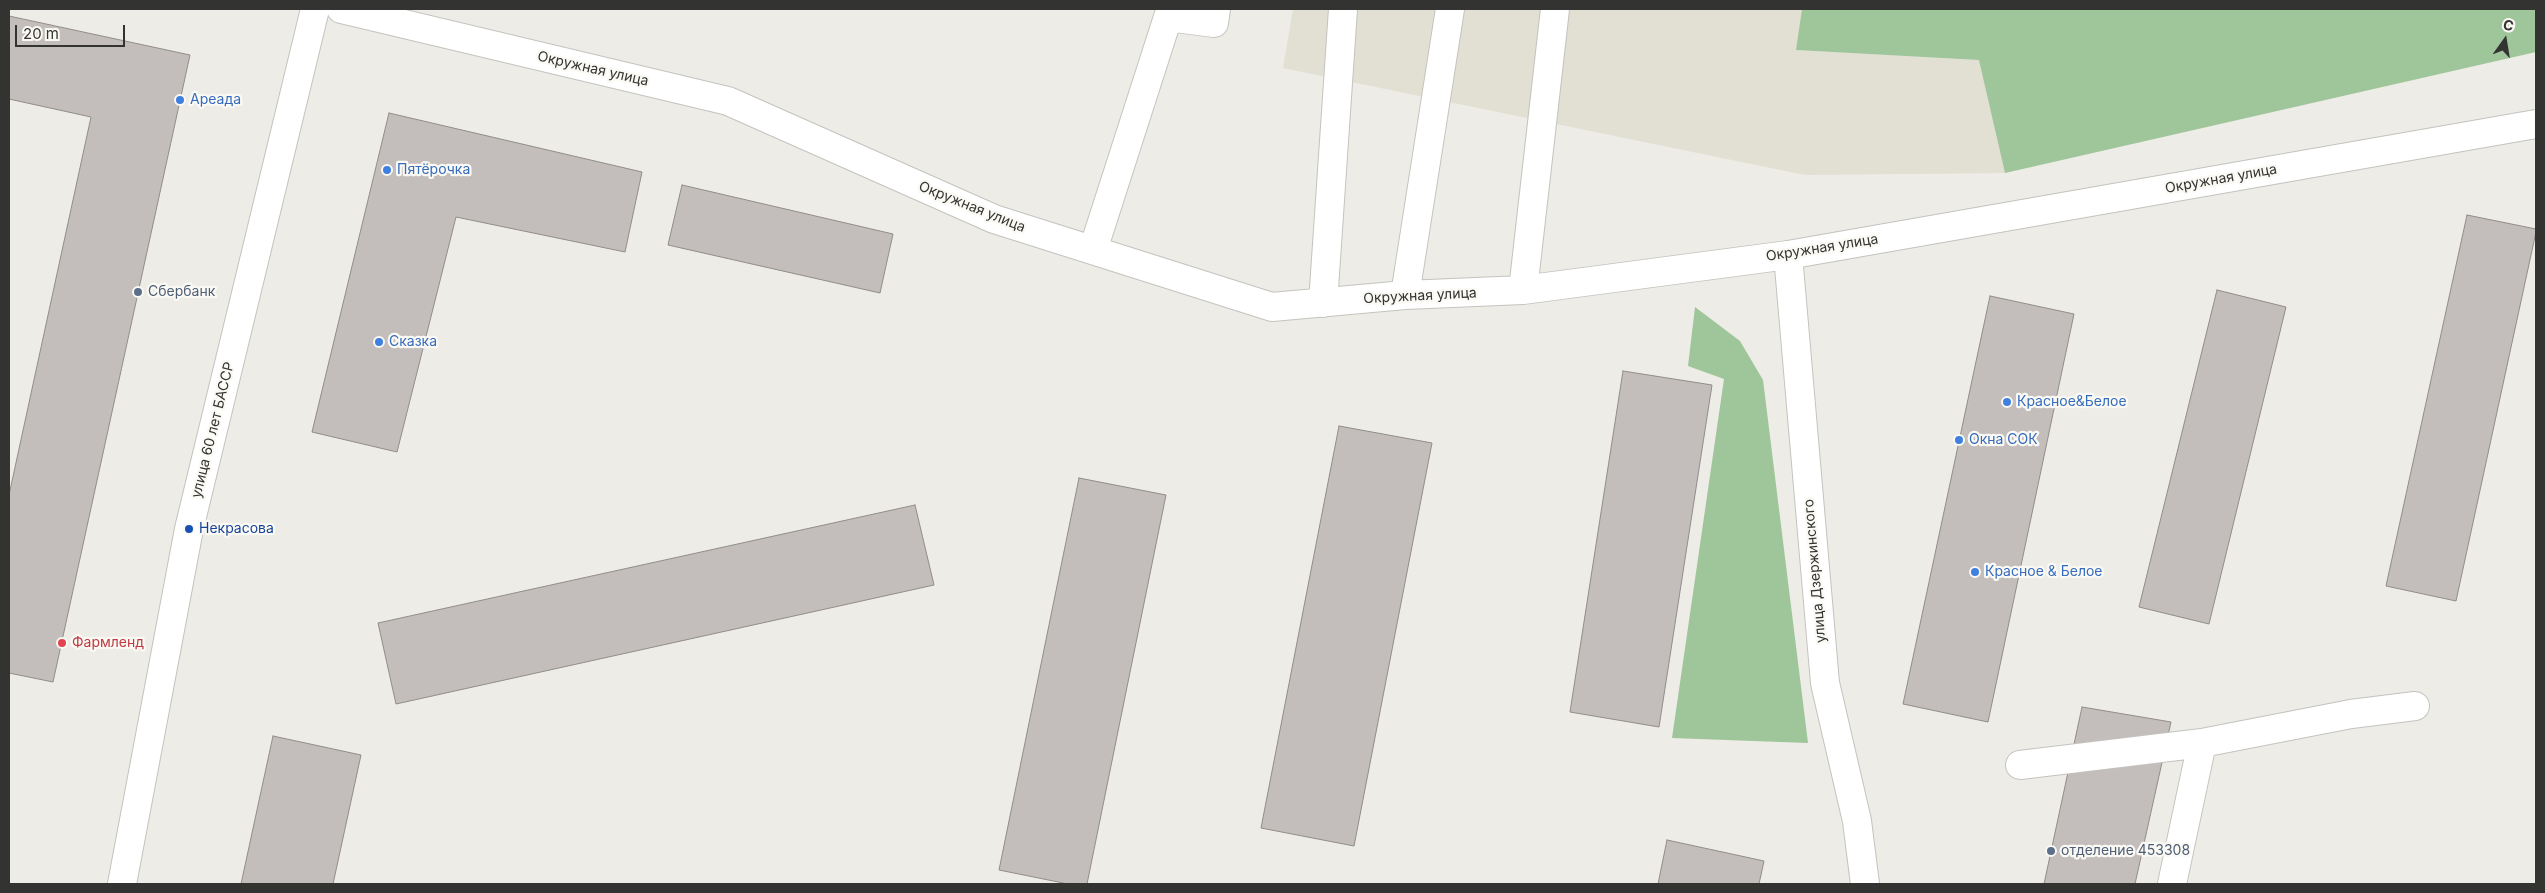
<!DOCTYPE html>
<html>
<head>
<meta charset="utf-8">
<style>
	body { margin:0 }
	#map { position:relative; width:2545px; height:893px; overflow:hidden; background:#edece6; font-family:Inter,sans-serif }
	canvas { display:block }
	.frame { position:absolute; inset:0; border:10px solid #333331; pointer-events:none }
	.north { position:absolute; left:2480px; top:15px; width:50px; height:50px; -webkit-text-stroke:4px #faf9f4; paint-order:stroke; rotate:13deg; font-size:14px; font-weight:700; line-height:20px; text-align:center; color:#333331 }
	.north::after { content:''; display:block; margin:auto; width:18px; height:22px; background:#333331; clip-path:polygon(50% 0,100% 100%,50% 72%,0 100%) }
	.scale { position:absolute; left:15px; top:25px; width:110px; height:22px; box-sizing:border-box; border:2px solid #333331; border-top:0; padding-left:6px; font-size:15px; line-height:18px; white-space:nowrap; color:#333331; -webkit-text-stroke:4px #faf9f4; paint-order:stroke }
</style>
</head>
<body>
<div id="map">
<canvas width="2545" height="893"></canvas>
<div class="frame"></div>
<div class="north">С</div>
<div class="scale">20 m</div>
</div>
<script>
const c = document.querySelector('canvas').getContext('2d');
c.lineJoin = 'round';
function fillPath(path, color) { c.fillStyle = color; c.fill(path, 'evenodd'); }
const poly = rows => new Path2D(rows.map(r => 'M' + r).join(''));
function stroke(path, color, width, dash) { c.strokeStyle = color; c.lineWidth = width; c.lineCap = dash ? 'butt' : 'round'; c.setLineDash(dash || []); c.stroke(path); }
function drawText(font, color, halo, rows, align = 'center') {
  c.font = font + ' Inter,sans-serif'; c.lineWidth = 4.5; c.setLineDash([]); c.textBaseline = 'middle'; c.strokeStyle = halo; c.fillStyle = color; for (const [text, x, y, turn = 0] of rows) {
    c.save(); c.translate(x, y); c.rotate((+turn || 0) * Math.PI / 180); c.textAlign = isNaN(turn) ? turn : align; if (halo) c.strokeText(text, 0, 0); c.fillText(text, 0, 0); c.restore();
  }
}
fillPath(poly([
	[1293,9,1802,9,1797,50,1980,60,2005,173,1805,175,1283,68]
]), '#e2dfd3');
fillPath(poly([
	[1802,9,2536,9,2536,52,2005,173,1979,60,1796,50],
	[1695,307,1740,341,1763,380,1808,743,1672,738,1724,379,1688,366]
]), '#9fc59a');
const building = poly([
	[9,16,190,55,53,682,9,673,9,495,91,117,9,99,9,16],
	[389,113,642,172,625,252,456,217,397,452,312,432,389,113],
	[682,185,893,234,880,293,668,245,682,185],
	[2467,215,2536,229,2536,232,2456,601,2386,586,2467,215],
	[2217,290,2286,307,2209,624,2139,607,2217,290],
	[1990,296,2074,314,1988,722,1903,704,1990,296],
	[1623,371,1712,385,1659,727,1570,712,1623,371],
	[1339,426,1432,443,1354,846,1261,828,1339,426],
	[1079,478,1166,495,1087,884,1068,884,999,870,1079,478],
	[915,505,934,585,396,704,378,623,915,505],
	[2082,707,2171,722,2135,884,2044,884,2082,707],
	[273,736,361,755,333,884,241,884,273,736],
	[1667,840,1764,861,1759,884,1658,884,1667,840]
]);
fillPath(building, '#c3bdbb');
stroke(building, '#918c8a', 1);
const minor = poly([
	[341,9,728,101,994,219,1272,307,1405,295,1523,290,1788,255,2536,124],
	[1093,250,1168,17,1214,23,1216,9],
	[1788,255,1825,683,1857,821,1865,884],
	[1523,290,1555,9],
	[1405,295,1450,9],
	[1323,303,1343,9],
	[2020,765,2202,743,2351,714,2415,706],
	[2172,884,2202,743]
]);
const major = poly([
	[122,884,189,529,315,9]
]);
stroke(minor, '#c4c3be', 30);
stroke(major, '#c4c3be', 30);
stroke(minor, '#fff', 28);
stroke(major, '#fff', 28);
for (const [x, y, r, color] of [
	[180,100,5,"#3f7fe0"],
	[387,170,5,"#3f7fe0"],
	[138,292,5,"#5c6f8a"],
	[379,342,5,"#3f7fe0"],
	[2007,402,5,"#3f7fe0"],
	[1959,440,5,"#3f7fe0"],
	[189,529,5,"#1a4fb4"],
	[1975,572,5,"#3f7fe0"],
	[62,643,5,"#e0444e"],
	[2051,851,5,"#5c6f8a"]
]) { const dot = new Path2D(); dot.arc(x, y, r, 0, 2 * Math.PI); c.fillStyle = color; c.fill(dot); stroke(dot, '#faf9f4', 2); }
drawText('14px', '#333331', '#faf9f4', [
	["Окружная улица",593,69,13],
	["Окружная улица",2221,179,-10],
	["Окружная улица",972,207,22],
	["Окружная улица",1822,248,-9],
	["Окружная улица",1420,296,-3],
	["улица 60 лет БАССР",213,430,-76],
	["улица Дзержинского",1815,571,-95]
]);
drawText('14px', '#366cbe', '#faf9f4', [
	["Ареада",190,100],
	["Пятёрочка",397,170],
	["Сказка",389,342],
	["Красное&Белое",2017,402],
	["Окна СОК",1969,440],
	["Красное & Белое",1985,572]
], 'left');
drawText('14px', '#4e5e75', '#faf9f4', [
	["Сбербанк",148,292],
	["отделение 453308",2061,851]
], 'left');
drawText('14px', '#164399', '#faf9f4', [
	["Некрасова",199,529]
], 'left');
drawText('14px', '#be3a42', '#faf9f4', [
	["Фармленд",72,643]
], 'left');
</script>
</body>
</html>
